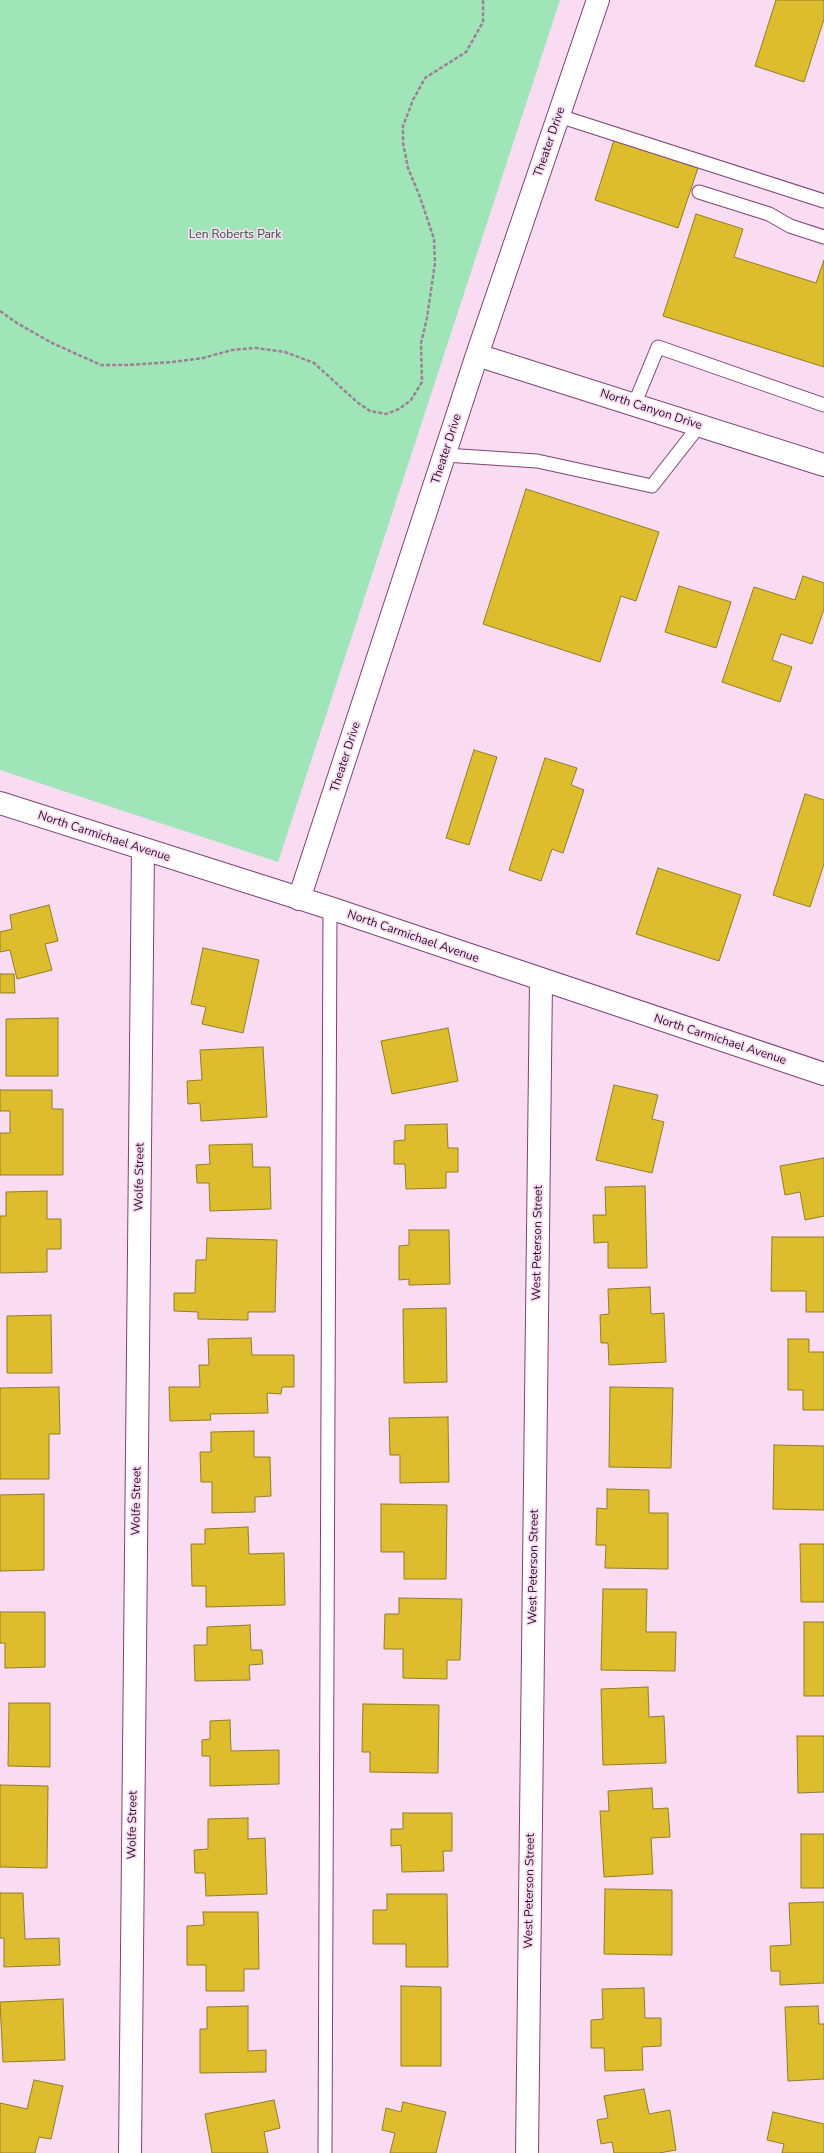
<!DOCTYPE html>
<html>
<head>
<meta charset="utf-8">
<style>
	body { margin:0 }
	canvas { display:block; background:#f9dcf2 }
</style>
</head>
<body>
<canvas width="824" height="2153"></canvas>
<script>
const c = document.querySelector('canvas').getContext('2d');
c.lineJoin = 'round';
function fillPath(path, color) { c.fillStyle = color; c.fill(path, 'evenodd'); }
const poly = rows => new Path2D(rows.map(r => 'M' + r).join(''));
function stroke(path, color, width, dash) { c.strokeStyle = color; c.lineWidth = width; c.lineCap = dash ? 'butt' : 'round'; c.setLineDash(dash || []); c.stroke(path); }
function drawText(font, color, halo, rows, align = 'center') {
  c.font = font + ' "Nunito Sans",sans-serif'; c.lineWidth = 3.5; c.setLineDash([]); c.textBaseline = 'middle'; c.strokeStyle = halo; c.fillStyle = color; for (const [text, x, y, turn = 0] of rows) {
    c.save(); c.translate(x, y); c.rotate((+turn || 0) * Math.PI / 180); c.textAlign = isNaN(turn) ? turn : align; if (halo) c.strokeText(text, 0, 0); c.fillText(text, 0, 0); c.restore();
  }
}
fillPath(poly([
	[0,0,560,0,278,862,0,770]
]), '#9fe5b7');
const building = poly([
	[776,0,824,0,824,19,804,82,755,66,776,0],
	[614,140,698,168,678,228,595,200,614,140],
	[696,214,743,229,734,257,816,283,824,260,824,367,663,316,696,214],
	[526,489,659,532,636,601,621,596,600,662,483,624,526,489],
	[803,576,824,583,824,609,812,644,781,634,772,660,792,667,780,702,722,682,754,587,795,600,803,576],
	[679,586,731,602,716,648,665,632,679,586],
	[474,750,497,757,469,845,446,838,474,750],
	[545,758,577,768,571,785,584,790,563,853,552,849,541,881,509,870,545,758],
	[805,794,824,800,824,864,810,907,773,895,805,794],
	[658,868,741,895,719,961,636,934,658,868],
	[49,905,58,941,45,944,52,970,17,979,10,950,0,952,0,932,12,929,10,915,49,905],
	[203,948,259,960,243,1033,202,1024,206,1007,191,1004,203,948],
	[0,974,14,974,15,993,0,993,0,974],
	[58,1018,58,1076,6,1076,6,1019,58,1018],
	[448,1028,458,1081,392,1094,381,1041,448,1028],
	[263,1047,267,1117,201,1121,200,1103,188,1104,187,1081,202,1080,200,1050,263,1047],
	[614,1085,658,1095,652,1119,664,1122,652,1173,596,1160,614,1085],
	[0,1090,52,1090,52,1109,63,1109,63,1175,0,1175,0,1133,10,1133,10,1111,0,1111,0,1090],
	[447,1124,448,1148,458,1148,458,1172,446,1172,446,1188,406,1189,405,1164,394,1164,394,1141,405,1140,405,1125,447,1124],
	[252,1144,253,1167,270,1167,271,1209,210,1211,209,1183,197,1183,196,1165,210,1164,209,1145,252,1144],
	[824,1158,824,1216,805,1220,800,1192,785,1195,780,1166,824,1158],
	[645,1186,647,1268,608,1268,608,1242,594,1243,593,1215,606,1215,605,1187,645,1186],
	[47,1191,47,1219,61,1219,61,1249,47,1249,47,1272,0,1273,0,1216,6,1216,6,1192,47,1191],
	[409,1230,449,1230,450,1284,409,1285,409,1279,399,1280,399,1246,409,1245,409,1230],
	[772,1237,824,1237,824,1312,806,1312,806,1291,771,1291,772,1237],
	[207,1238,277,1240,275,1312,248,1312,248,1320,198,1319,198,1312,174,1311,174,1293,195,1293,196,1260,206,1260,207,1238],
	[650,1287,651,1314,664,1313,666,1362,609,1365,608,1343,601,1343,600,1315,609,1314,608,1289,650,1287],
	[446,1308,447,1382,404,1383,403,1309,446,1308],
	[51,1315,52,1373,7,1373,7,1316,51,1315],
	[251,1338,252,1355,294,1355,294,1387,282,1387,281,1394,267,1393,268,1413,210,1414,211,1420,170,1421,169,1387,200,1387,199,1365,209,1365,208,1339,251,1338],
	[788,1339,809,1339,809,1352,824,1352,824,1410,803,1410,803,1390,788,1390,788,1339],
	[59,1387,60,1434,49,1434,49,1479,0,1479,0,1388,59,1387],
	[610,1387,673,1388,671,1468,609,1467,610,1387],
	[448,1417,449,1482,400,1483,400,1455,390,1455,389,1418,448,1417],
	[254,1431,254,1457,270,1457,271,1496,255,1497,255,1512,212,1513,212,1482,201,1482,200,1452,211,1452,211,1432,254,1431],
	[774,1445,824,1446,824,1510,773,1509,774,1445],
	[607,1489,649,1490,649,1513,668,1513,668,1569,605,1568,606,1545,596,1545,597,1508,607,1509,607,1489],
	[44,1494,44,1570,0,1571,0,1495,44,1494],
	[381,1504,447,1505,446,1579,404,1579,404,1552,381,1552,381,1504],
	[248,1527,249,1554,284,1553,285,1605,206,1607,206,1586,192,1586,191,1544,205,1544,205,1529,248,1527],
	[800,1544,824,1544,824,1602,801,1602,800,1544],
	[603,1589,647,1589,646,1632,676,1632,675,1671,601,1670,603,1589],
	[399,1598,462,1599,460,1660,447,1660,447,1679,403,1678,403,1649,384,1649,385,1614,399,1614,399,1598],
	[0,1612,45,1612,45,1667,5,1668,5,1643,0,1643,0,1612],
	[804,1622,824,1622,824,1696,804,1696,804,1622],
	[250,1625,251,1650,262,1650,263,1664,249,1665,250,1680,195,1681,194,1645,207,1645,207,1627,250,1625],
	[648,1687,649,1717,664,1716,666,1763,603,1765,601,1689,648,1687],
	[9,1703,50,1703,50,1767,8,1766,9,1703],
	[363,1704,439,1705,438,1773,370,1772,370,1752,362,1752,363,1704],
	[230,1720,231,1751,279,1750,279,1784,210,1786,210,1756,202,1756,202,1740,210,1739,210,1721,230,1720],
	[797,1736,824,1736,824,1792,798,1793,797,1736],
	[0,1785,48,1786,47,1868,0,1867,0,1785],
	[652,1788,653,1809,668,1808,670,1837,651,1838,653,1874,604,1877,600,1811,609,1811,608,1791,652,1788],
	[403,1813,452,1813,452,1851,443,1851,444,1871,402,1872,401,1845,391,1846,391,1829,403,1829,403,1813],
	[248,1818,248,1839,265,1838,267,1894,206,1896,205,1873,195,1873,194,1850,208,1849,208,1819,248,1818],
	[801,1834,824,1834,824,1888,801,1888,801,1834],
	[605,1889,672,1890,672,1955,604,1954,605,1889],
	[0,1893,23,1893,25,1939,59,1938,60,1965,4,1967,4,1938,0,1938,0,1893],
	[387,1894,447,1894,448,1967,406,1967,406,1944,373,1944,373,1910,387,1910,387,1894],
	[824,1902,824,1983,780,1985,780,1971,771,1971,770,1946,791,1945,789,1903,824,1902],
	[203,1912,258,1912,259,1969,244,1969,244,1991,206,1991,206,1965,187,1965,187,1926,204,1925,203,1912],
	[401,1986,441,1987,441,2066,401,2066,401,1986],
	[644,1988,645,2018,661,2018,661,2046,642,2047,643,2070,605,2071,604,2048,591,2048,591,2020,603,2019,602,1989,644,1988],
	[63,1999,65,2060,3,2062,0,2002,63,1999],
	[248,2006,248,2051,266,2050,266,2072,200,2073,200,2029,207,2029,207,2007,248,2006],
	[818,2006,819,2024,824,2024,824,2079,788,2081,785,2007,818,2006],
	[34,2080,63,2086,51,2139,39,2137,35,2153,0,2153,0,2103,27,2109,34,2080],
	[644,2089,649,2114,670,2110,676,2150,659,2153,614,2153,612,2142,601,2144,597,2120,608,2118,604,2096,644,2089],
	[274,2100,280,2128,264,2132,268,2153,212,2153,205,2114,274,2100],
	[403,2102,446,2112,436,2153,390,2153,395,2133,382,2130,386,2108,401,2112,403,2102],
	[773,2112,824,2124,824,2153,782,2153,784,2144,767,2140,773,2112]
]);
fillPath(building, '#ddbd2e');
stroke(building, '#937d24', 1);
const lane = poly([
	[559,116,824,201],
	[699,192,769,214,790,226,824,237],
	[634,405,658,347,824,405],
	[445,455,537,461,652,486,699,426],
	[325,2153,330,908]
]);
const street = poly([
	[477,355,824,465],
	[0,803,330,908,824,1074],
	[299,899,477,355,598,0],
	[130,2153,143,849],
	[527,2153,541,981]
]);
stroke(lane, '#814274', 15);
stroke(street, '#814274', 24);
stroke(poly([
	[0,311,17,323,52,343,101,365,128,365,172,362,203,358,232,350,256,348,285,352,314,363,357,402,370,411,386,414,399,409,411,400,422,382,421,343,427,318,435,263,434,239,420,197,408,168,403,143,403,126,413,100,425,78,466,52,483,22,483,0]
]), '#9c8196', 2.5, [4, 2]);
stroke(lane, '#fff', 13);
stroke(street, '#fff', 22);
drawText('12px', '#280e23', '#f9dcf2', [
	["Theater Drive",550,142,-71],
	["North Canyon Drive",651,410,18],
	["Theater Drive",447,449,-72],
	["Theater Drive",346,757,-72],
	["North Carmichael Avenue",104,837,18],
	["North Carmichael Avenue",413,937,19],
	["North Carmichael Avenue",720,1040,18],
	["Wolfe Street",140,1177,-89],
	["West Peterson Street",538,1243,-89],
	["Wolfe Street",137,1501,-89],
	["West Peterson Street",534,1567,-89],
	["Wolfe Street",133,1825,-89],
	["West Peterson Street",530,1891,-89]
]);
drawText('12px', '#245538', '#f9dcf2', [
	["Len Roberts Park",235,235]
]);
</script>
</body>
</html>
